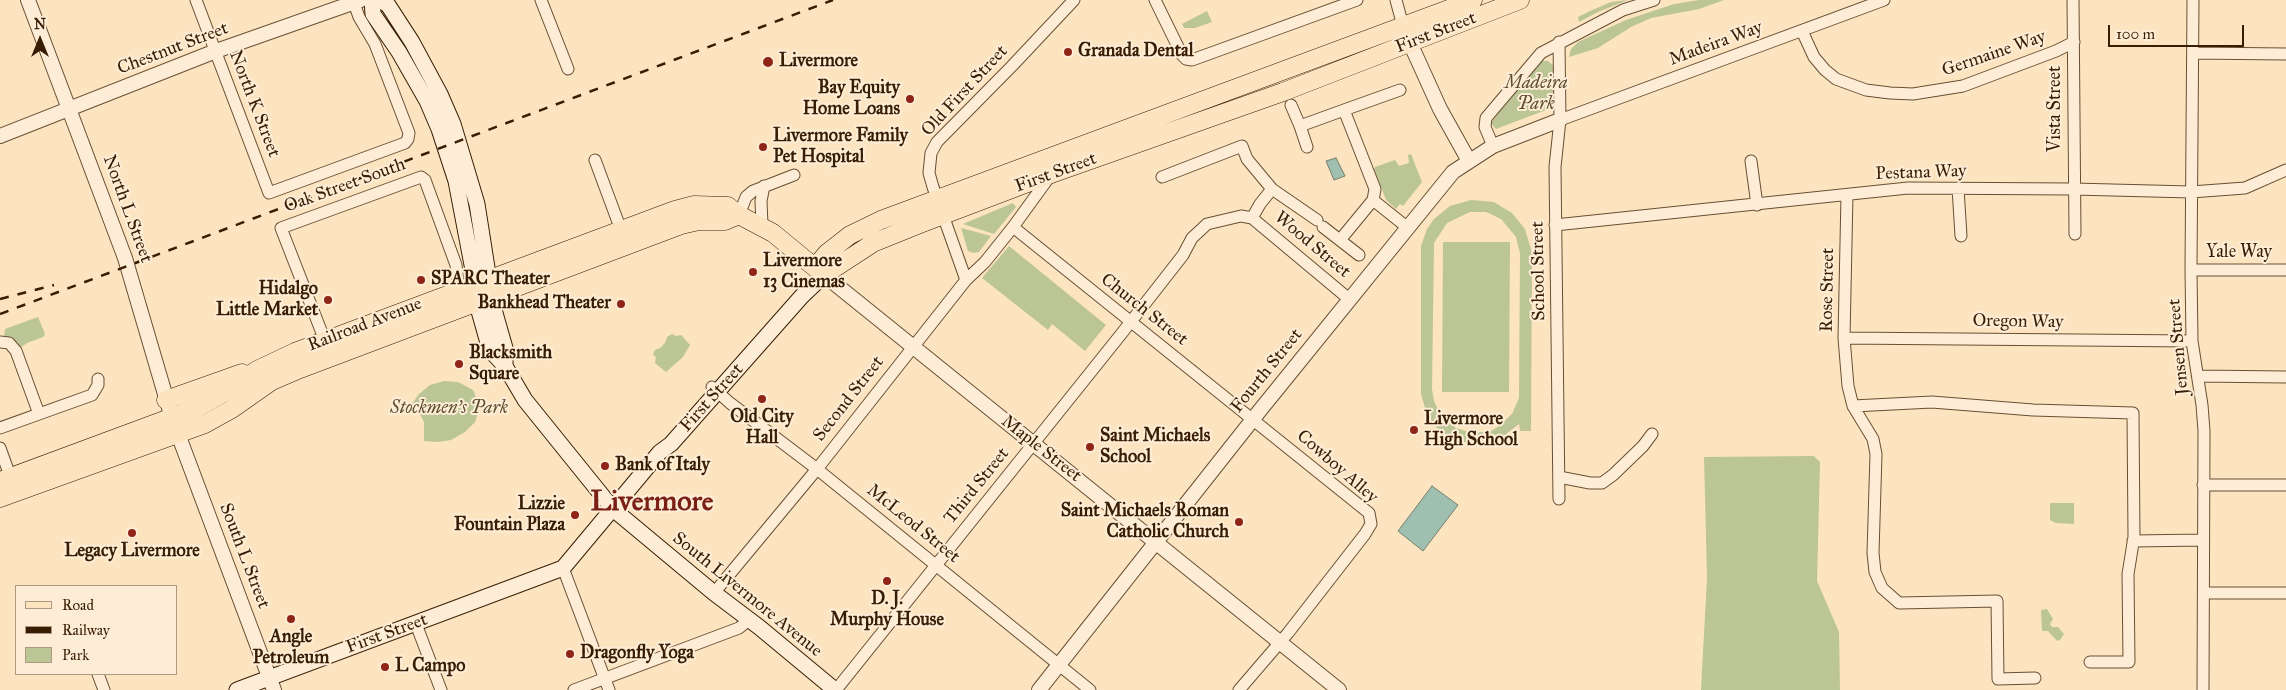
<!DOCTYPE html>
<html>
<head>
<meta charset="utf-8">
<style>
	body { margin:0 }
	#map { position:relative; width:2286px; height:690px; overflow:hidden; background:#fce4c1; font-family:"IM FELL Great Primer",serif }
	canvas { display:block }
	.legend { position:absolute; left:15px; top:585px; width:162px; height:90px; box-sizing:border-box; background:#fdedd7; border:1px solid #ae9a82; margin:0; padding:6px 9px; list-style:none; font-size:15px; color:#381d02 }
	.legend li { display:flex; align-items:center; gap:10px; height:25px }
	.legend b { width:25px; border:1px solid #ae9a82 }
	.north { position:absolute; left:15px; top:15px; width:50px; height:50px; -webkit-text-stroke:4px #fdedd7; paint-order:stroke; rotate:0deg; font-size:14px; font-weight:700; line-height:20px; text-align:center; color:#381d02 }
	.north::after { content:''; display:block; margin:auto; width:18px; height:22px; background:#381d02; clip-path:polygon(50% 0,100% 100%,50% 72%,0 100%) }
	.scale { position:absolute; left:2108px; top:25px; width:136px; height:22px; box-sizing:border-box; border:2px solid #381d02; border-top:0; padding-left:6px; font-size:15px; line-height:18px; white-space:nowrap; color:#381d02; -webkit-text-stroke:4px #fdedd7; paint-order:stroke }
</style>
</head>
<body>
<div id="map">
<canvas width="2286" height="690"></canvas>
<ul class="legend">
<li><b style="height:6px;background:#fce4c1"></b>Road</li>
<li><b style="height:6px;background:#381d02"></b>Railway</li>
<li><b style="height:14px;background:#bbc596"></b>Park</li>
</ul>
<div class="north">N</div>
<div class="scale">100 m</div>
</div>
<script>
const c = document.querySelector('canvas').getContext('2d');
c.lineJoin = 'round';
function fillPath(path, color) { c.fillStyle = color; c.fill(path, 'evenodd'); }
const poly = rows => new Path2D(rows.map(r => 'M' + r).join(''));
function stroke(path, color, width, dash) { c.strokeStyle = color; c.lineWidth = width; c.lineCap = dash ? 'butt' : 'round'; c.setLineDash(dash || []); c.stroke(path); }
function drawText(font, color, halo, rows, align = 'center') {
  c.font = font + ' "IM FELL Great Primer",serif'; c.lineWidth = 4; c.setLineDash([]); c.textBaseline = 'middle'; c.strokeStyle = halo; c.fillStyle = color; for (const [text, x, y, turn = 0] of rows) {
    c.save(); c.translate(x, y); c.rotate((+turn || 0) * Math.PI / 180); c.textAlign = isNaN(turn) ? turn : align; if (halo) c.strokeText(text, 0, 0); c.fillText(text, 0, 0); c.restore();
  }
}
fillPath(poly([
	[1628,0,1598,12,1579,22,1578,17,1590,11,1611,2],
	[1699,0,1724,0,1699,9,1651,18,1631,27,1598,48,1569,57,1571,49,1578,42,1626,20,1674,4],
	[1207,11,1212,22,1195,28,1184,28,1182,24],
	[1542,61,1548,61,1554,66,1554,107,1496,129,1491,123,1537,64],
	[1411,154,1422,182,1403,206,1400,204,1396,209,1386,200,1374,169,1375,167,1395,160,1399,166,1409,163,1408,155],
	[1471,200,1494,202,1512,213,1525,229,1532,253,1531,431,1520,431,1519,424,1500,439,1479,445,1454,440,1439,430,1428,418,1421,394,1421,246,1427,229,1434,219,1450,206],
	[1470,212,1486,212,1501,219,1516,237,1520,253,1519,398,1512,414,1499,426,1491,431,1473,433,1456,428,1441,416,1434,401,1432,389,1434,243,1447,223],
	[1013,203,1016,207,994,234,963,224],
	[961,228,991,236,979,252,973,253,968,251],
	[1443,242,1510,242,1509,392,1442,392],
	[1009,246,1106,325,1085,351,1052,324,1048,330,982,278],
	[38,317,45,334,43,337,27,343,20,348,4,336,5,329],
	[672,334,676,336,681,335,690,345,683,357,666,372,655,363,656,357,653,355,655,350,660,348,665,343,667,337],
	[444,381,458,382,473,390,480,406,475,422,465,432,451,440,438,442,424,441,424,422,421,416,410,407,419,394,430,385],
	[1814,456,1820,462,1817,581,1839,632,1840,690,1701,690,1707,578,1704,457],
	[2050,503,2074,503,2074,524,2056,523,2050,520],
	[2047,609,2053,619,2050,624,2052,627,2058,627,2064,634,2060,640,2057,641,2048,631,2042,631,2041,610]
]), '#bbc596');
const water = poly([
	[1336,158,1345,176,1334,180,1326,161,1336,158],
	[1432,486,1458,505,1423,551,1398,531,1432,486]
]);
fillPath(water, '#9fbfb0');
stroke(water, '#767e6a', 1);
const minor = poly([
	[196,0,269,193,405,143,408,139,409,133,375,44,359,17,354,3],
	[541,0,568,69],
	[1155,0,1182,55,1186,59,1192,60,1357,0],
	[1396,0,1403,26],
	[2073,0,2075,234],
	[2193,0,2191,270,2192,341,2202,405,2204,431,2203,690],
	[1802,31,1814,57,1825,70,1836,79,1866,90,1890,93,1913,94,1963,86,2056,51,2074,42],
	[1559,42,1560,120,1555,167,1559,499],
	[2193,53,2286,54],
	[1291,105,1300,126],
	[1344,110,1400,90],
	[1560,120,1884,0],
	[1493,146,1485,127,1486,118,1541,53,1623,10,1654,0],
	[1307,147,1300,126,1344,110,1375,189,1373,200],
	[595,160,621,230],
	[1751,161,1757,205],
	[1162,177,1242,146,1247,159,1272,189,1317,220],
	[1958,188,1961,236],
	[1847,195,1844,338,1848,386,1853,406,1932,402,2033,410,2133,413,2134,537,2128,574,2129,662,2090,662],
	[739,215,746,197,753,191,794,175],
	[1252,218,1349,299],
	[1252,218,1260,204,1272,189],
	[762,225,761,201,764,186],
	[1555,225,1908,188,2073,189,2191,192,2245,188,2286,170],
	[1013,227,1369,513,1371,524,1365,534,1288,633,1239,690],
	[1323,227,1359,255],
	[1340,240,1373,200,1408,228],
	[2191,270,2286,270],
	[966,280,933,187,929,173,931,153,937,142,1012,66,1074,0],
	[1844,338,2192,341],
	[0,342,9,343,16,351,39,414],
	[327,346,281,228,421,177,425,180,456,265,459,290],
	[2198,376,2286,377],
	[712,387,730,403,817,469,1090,690],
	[1853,406,1873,439,1876,454,1873,553,1875,572,1882,588,1899,603,1997,601,1998,679,2035,678],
	[0,428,92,395,98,385,98,379],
	[0,448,13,484],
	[1559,477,1590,483,1602,483,1613,475,1643,446,1652,434],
	[2203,485,2286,485],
	[2133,541,2203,540],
	[563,568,609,690],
	[714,593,817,469,966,280,985,262,1013,227,1050,176],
	[2204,593,2286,593],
	[416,624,441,690],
	[98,674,104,690],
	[574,690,739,628,749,620],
	[836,690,1122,333,1183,255,1192,238,1207,224,1241,216,1252,218]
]);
const tertiary = poly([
	[28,0,125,258,172,418,274,690],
	[1406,34,1440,109,1469,161],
	[0,136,216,51,361,0],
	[824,275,1339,690],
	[1039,690,1261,409,1453,172,1493,146,1560,120]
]);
const secondary = poly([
	[372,0,373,14,399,52,427,101,439,129,456,181,473,270,479,311,490,350,505,366,525,400,613,509,714,593,759,627,835,690],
	[379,0,388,5,412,42,440,94,453,124,477,204,493,306,505,348,505,366],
	[237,690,563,568,660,452,671,444,802,296,824,275]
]);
const primary = poly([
	[815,267,827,253,850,235,881,220,1473,0],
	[166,400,242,373],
	[0,481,197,408,222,394,257,370,295,352,675,210,694,205,728,206,739,215,773,233,824,275,873,243,920,224,1051,174,1283,92,1520,0],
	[0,498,205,424,232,409,272,381,300,369,681,225,699,221,725,221,739,215]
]);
stroke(minor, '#694f32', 13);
stroke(tertiary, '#694f32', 16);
stroke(secondary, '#381d02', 17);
stroke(primary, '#381d02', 19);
stroke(minor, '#fdedd7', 11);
stroke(tertiary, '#fdedd7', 14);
stroke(secondary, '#fdedd7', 15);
stroke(primary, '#fce4c1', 18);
stroke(poly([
	[0,299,54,285],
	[0,314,833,0]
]), '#381d02', 2.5, [9, 9]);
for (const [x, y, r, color] of [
	[1068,52,5,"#8f2418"],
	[768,62,6,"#8f2418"],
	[910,99,5,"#8f2418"],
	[763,147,5,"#8f2418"],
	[753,272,5,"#8f2418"],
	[421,280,5,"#8f2418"],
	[328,300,5,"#8f2418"],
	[621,304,5,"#8f2418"],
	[459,364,5,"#8f2418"],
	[762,399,5,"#8f2418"],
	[1414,430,5,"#8f2418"],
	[1090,447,5,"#8f2418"],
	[605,466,5,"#8f2418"],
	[575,515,5,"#8f2418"],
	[1239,522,5,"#8f2418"],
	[132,533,5,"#8f2418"],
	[887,581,5,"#8f2418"],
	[291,619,5,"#8f2418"],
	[570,654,5,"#8f2418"],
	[385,667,5,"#8f2418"]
]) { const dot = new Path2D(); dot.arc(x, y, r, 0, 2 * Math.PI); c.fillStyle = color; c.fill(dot); stroke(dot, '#fdedd7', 2); }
drawText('18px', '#381d02', '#fdedd7', [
	["First Street",1436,33,-21],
	["Madeira Way",1716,44,-20],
	["Chestnut Street",173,49,-21],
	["Germaine Way",1994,54,-19],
	["Old First Street",965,91,-47],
	["North K Street",254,104,69],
	["Vista Street",2056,109,-90],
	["First Street",1056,173,-20],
	["Pestana Way",1921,173,-2],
	["Oak Street South",345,186,-20],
	["North L Street",127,209,70],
	["Wood Street",1312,245,40],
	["Yale Way",2239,253],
	["School Street",1539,271,-91],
	["Rose Street",1828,290,-89],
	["Church Street",1144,310,38],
	["Oregon Way",2018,322,1],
	["Railroad Avenue",365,325,-21],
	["Jensen Street",2179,347,-95],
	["Fourth Street",1267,371,-51],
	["First Street",712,398,-48],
	["Second Street",849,399,-52],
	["Maple Street",1041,449,38],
	["Cowboy Alley",1337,467,41],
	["Third Street",977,486,-51],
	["McLeod Street",913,524,39],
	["South L Street",244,556,69],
	["South Livermore Avenue",747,595,39],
	["First Street",387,634,-20]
]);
drawText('bold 18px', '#381d02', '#fdedd7', [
	["Granada Dental",1078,52],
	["Livermore",779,62],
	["Bay Equity",900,89,"right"],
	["Home Loans",900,110,"right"],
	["Livermore Family",773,137],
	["Pet Hospital",773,158],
	["Livermore",763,262],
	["13 Cinemas",763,283],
	["SPARC Theater",431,280],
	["Hidalgo",318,290,"right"],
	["Little Market",318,311,"right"],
	["Bankhead Theater",611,304,"right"],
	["Blacksmith",469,354],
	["Square",469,375],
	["Old City",762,418,"center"],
	["Hall",762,439,"center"],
	["Livermore",1424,420],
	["High School",1424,441],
	["Saint Michaels",1100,437],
	["School",1100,458],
	["Bank of Italy",615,466],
	["Lizzie",565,505,"right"],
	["Fountain Plaza",565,526,"right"],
	["Saint Michaels Roman",1229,512,"right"],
	["Catholic Church",1229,533,"right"],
	["Legacy Livermore",132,552,"center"],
	["D. J.",887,600,"center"],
	["Murphy House",887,621,"center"],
	["Angle",291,638,"center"],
	["Petroleum",291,659,"center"],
	["Dragonfly Yoga",580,654],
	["L Campo",395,667]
], 'left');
drawText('italic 18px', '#5f4f2e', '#fdedd7', [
	["Madeira",1536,84],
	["Park",1536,105],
	["Stockmen's Park",449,409]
]);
drawText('bold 28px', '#7a1f14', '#fdedd7', [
	["Livermore",652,503]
]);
</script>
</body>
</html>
